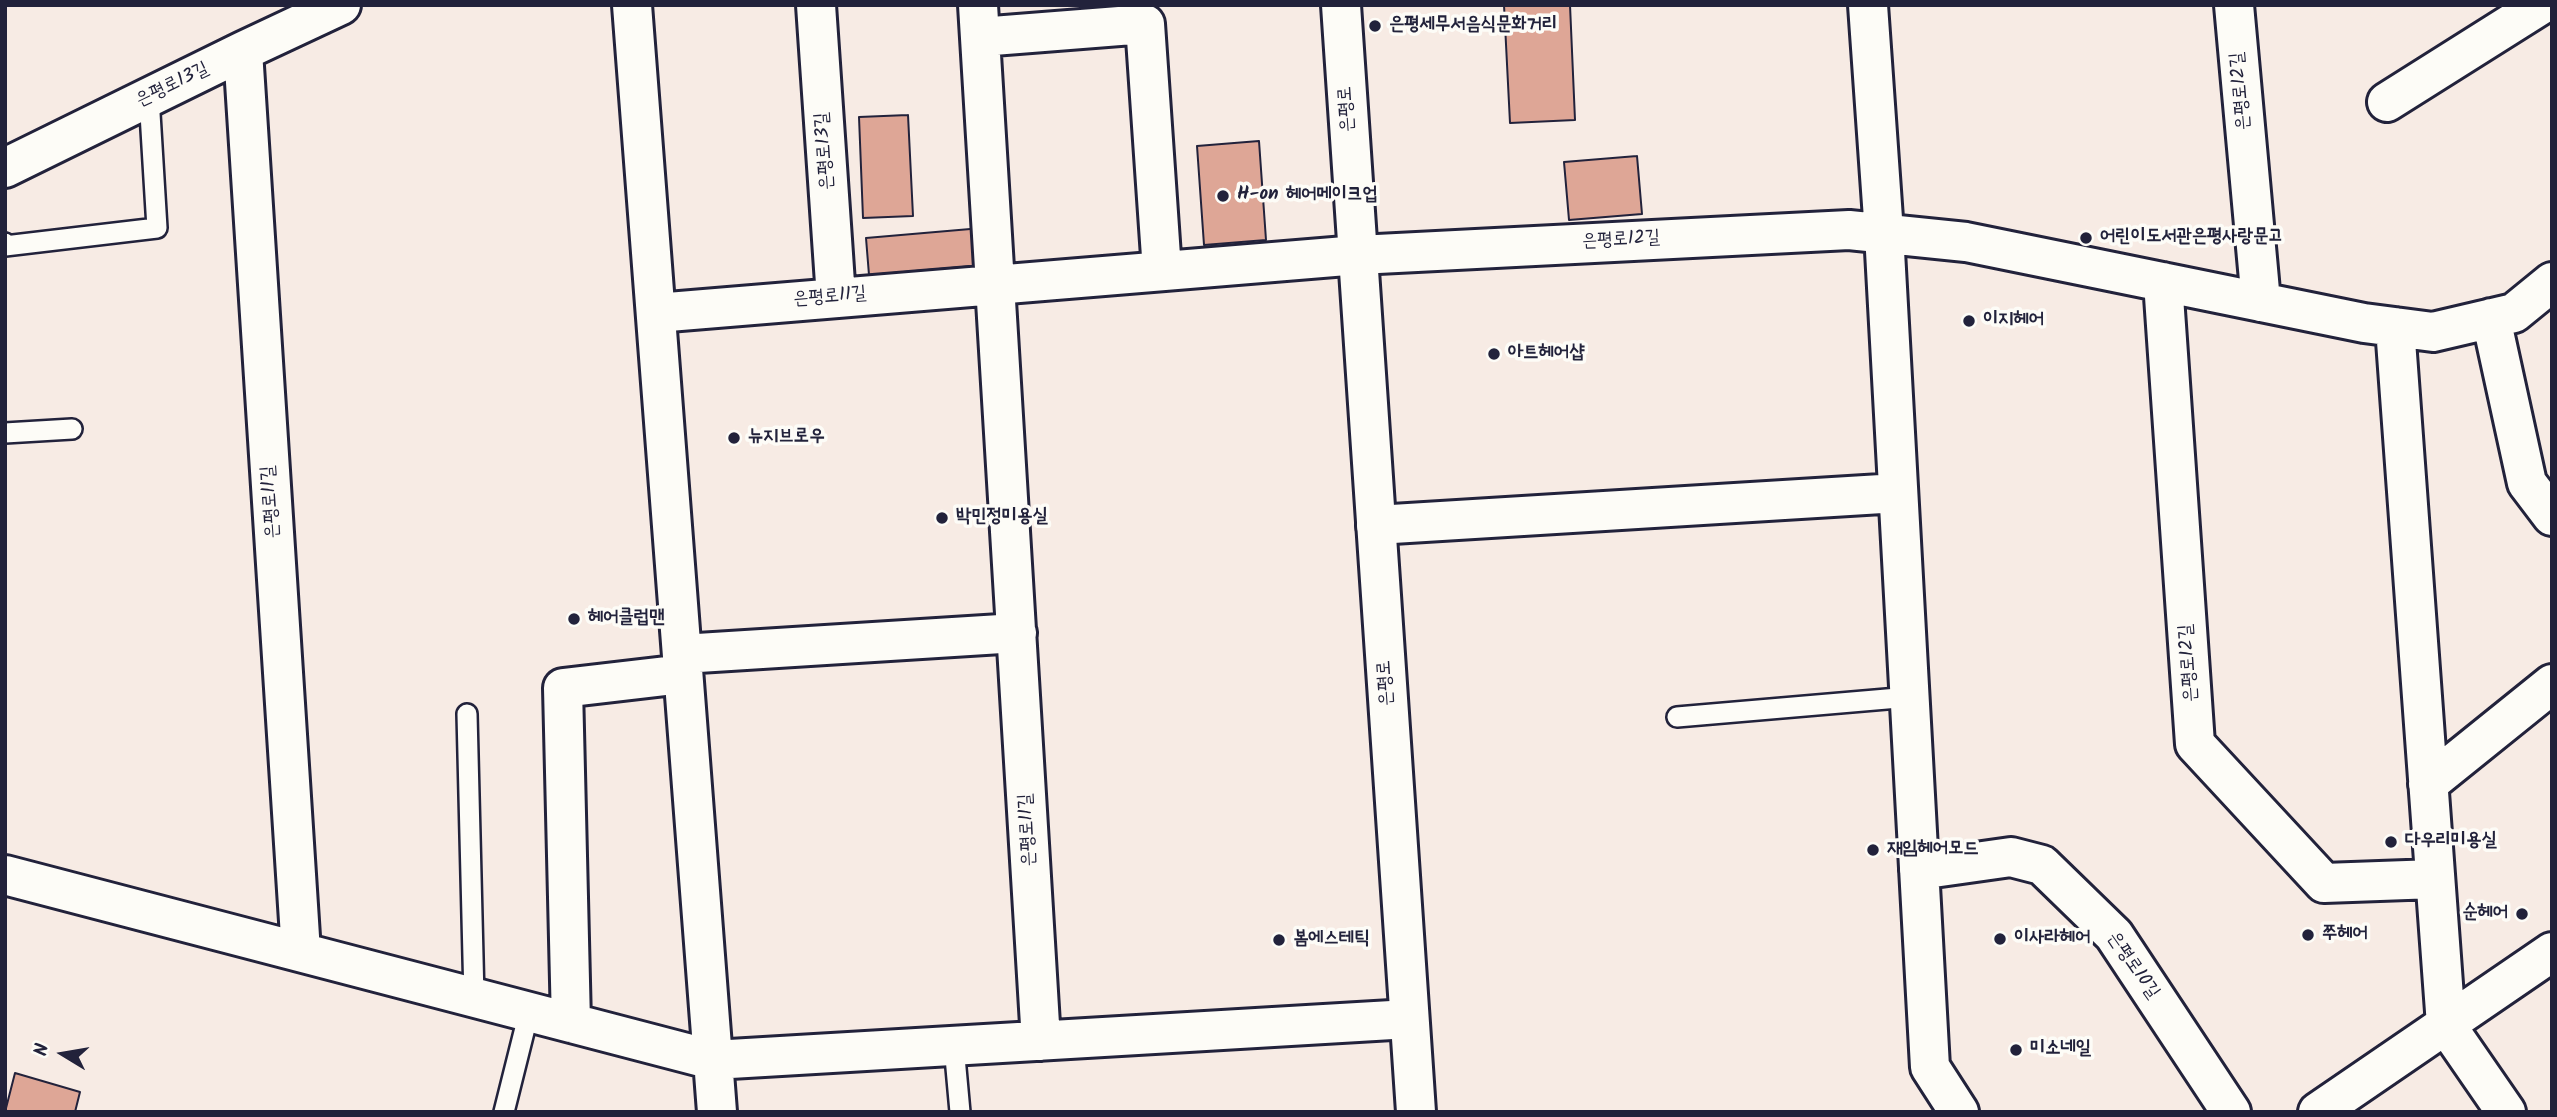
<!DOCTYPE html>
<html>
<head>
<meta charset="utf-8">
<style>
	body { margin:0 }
	#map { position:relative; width:2557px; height:1117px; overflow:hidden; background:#f7ebe4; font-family:Kalam,sans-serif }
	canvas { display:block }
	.frame { position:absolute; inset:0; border:7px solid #22223b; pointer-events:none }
	.north { position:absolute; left:28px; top:1019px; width:70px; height:70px; -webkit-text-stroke:5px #fdfcf7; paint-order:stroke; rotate:281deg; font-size:19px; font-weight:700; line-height:28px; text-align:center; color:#22223b }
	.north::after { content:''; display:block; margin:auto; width:24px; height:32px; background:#22223b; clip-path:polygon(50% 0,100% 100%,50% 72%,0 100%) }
</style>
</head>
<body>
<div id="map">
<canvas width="2557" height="1117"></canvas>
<div class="frame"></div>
<div class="north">N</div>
</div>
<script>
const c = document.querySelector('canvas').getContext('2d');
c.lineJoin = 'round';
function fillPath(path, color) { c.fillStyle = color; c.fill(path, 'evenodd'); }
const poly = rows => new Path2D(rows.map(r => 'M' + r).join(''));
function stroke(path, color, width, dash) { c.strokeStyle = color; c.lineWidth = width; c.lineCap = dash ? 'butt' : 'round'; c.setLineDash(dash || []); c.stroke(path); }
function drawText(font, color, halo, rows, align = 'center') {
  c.font = font + ' Kalam,"Poor Story",sans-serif'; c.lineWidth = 7; c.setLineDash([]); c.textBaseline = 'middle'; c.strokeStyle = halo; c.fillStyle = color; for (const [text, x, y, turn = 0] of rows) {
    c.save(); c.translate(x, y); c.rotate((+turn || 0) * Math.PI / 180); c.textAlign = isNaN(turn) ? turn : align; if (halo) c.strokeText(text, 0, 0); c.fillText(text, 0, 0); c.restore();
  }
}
const building = poly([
	[1504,5,1570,5,1575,120,1510,123,1504,5],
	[908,115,913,216,863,218,859,117,908,115],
	[1259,141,1266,240,1204,245,1197,146,1259,141],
	[1637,156,1642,214,1569,220,1564,162,1637,156],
	[982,228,985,265,869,275,866,238,982,228],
	[15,1073,80,1092,75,1112,5,1112,15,1073]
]);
fillPath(building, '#dea696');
stroke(building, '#22223b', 2);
const lane = poly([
	[5,243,5,246,157,228,149,97],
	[5,433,72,429],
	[467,714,474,998],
	[1677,717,1910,697],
	[954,1046,960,1112],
	[504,1112,529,1012]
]);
const street = poly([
	[632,5,717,1112],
	[816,5,836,298],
	[978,5,1041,1041],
	[1868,5,1884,233,1930,1067,1959,1112],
	[2234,5,2261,302],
	[980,37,1145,24,1162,271],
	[243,51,301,952],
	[2387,102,2541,5],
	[5,168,243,51,341,5],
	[2163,282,2195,744,2324,883,2435,879],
	[656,313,1358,255,1849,230,1966,242,2364,323,2433,332,2514,313,2552,282],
	[2491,318,2527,483,2552,516],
	[2395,327,2446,1025,2506,1112],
	[1376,525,1898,493],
	[682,654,1017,633],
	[2428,784,2552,684],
	[1919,870,2011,857,2042,865,2114,935,2231,1112],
	[5,875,713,1060,1409,1019],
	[571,1023,563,688,683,674],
	[2318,1112,2552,952]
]);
const secondary = poly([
	[1341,5,1416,1112]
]);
stroke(lane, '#22223b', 24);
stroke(street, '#22223b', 44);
stroke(secondary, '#22223b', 44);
stroke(lane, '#fdfcf7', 19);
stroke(street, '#fdfcf7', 38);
stroke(secondary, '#fdfcf7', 38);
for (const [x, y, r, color] of [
	[1375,26,7,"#22223b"],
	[1223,196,7,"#22223b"],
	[2086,238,7,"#22223b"],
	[1969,321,7,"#22223b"],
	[1494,354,7,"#22223b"],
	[734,438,7,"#22223b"],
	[942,518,7,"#22223b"],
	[574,619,7,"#22223b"],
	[2391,842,7,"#22223b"],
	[1873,850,7,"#22223b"],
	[2522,914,7,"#22223b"],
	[2308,935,7,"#22223b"],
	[2000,939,7,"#22223b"],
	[1279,940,7,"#22223b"],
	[2016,1050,7,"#22223b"]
]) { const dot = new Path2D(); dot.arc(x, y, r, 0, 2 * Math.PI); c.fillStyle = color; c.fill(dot); stroke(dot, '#fdfcf7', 2.5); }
drawText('bold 19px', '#22223b', '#fdfcf7', [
	["은평세무서음식문화거리",1389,26],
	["H-on 헤어메이크업",1237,196],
	["어린이도서관은평사랑문고",2100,238],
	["이지헤어",1983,321],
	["아트헤어샵",1508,354],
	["뉴지브로우",748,438],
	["박민정미용실",956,518],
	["헤어클럽맨",588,619],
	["다우리미용실",2405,842],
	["재임헤어모드",1887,850],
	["순헤어",2508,914,"right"],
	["쭈헤어",2322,935],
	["이사라헤어",2014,939],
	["봄에스테틱",1293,940],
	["미소네일",2030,1050]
], 'left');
drawText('19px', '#22223b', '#fdfcf7', [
	["은평로13길",173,86,-26],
	["은평로12길",2242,91,-95],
	["은평로",1348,109,-94],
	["은평로13길",826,151,-94],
	["은평로12길",1621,241,-3],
	["은평로11길",830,298,-5],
	["은평로11길",272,502,-94],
	["은평로12길",2190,663,-94],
	["은평로",1387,683,-94],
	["은평로11길",1029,830,-93],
	["은평로10길",2132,966,55]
]);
</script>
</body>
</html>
